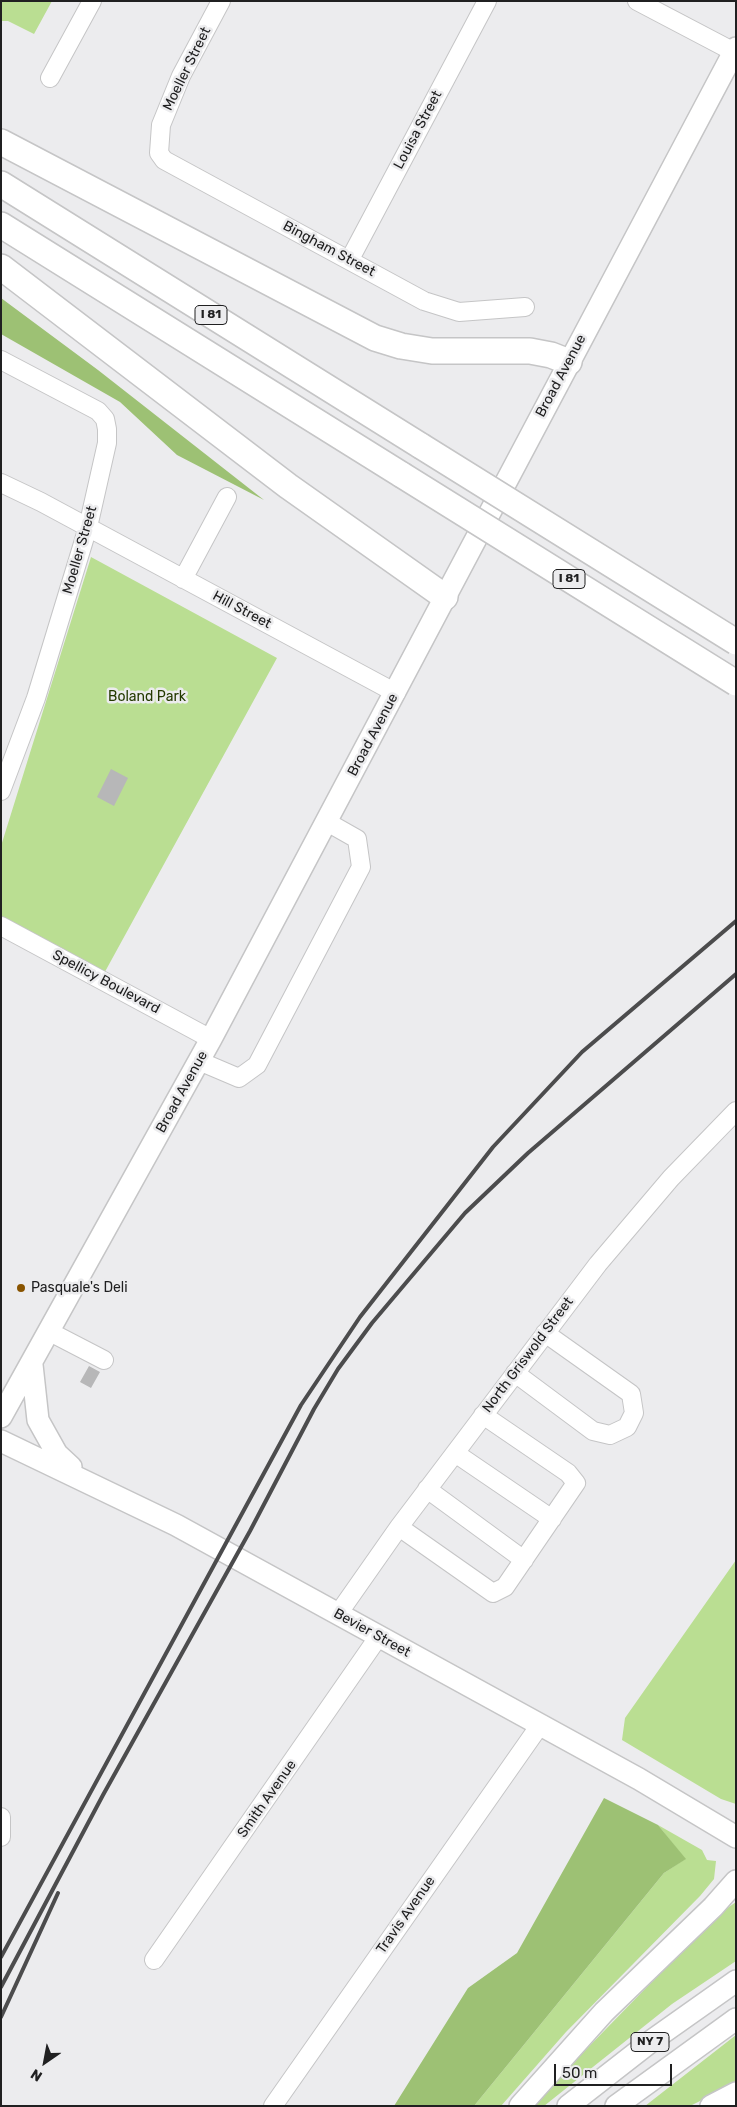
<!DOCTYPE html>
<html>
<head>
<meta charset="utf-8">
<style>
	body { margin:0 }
	#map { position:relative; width:737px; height:2107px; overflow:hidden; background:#ececee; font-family:Rubik,sans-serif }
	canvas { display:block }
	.frame { position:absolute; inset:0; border:2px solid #202021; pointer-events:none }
	.north { position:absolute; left:20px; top:2037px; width:50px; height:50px; -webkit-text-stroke:4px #ececee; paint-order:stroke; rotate:213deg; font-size:14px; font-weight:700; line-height:20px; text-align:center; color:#202021 }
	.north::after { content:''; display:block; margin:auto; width:18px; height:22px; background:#202021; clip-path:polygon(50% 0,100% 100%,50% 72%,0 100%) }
	.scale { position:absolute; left:554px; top:2064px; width:118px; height:22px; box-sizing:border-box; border:2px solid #202021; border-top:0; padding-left:6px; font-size:15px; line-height:18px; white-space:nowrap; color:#202021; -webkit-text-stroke:4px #ececee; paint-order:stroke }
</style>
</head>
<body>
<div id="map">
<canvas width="737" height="2107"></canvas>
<div class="frame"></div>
<div class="north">N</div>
<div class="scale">50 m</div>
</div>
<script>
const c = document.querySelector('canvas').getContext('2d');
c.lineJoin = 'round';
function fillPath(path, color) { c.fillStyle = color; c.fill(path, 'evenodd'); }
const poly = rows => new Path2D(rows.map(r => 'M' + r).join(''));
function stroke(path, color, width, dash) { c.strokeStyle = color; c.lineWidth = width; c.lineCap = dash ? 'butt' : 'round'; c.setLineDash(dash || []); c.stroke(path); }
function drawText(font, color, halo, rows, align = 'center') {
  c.font = font + ' Rubik,sans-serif'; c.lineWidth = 5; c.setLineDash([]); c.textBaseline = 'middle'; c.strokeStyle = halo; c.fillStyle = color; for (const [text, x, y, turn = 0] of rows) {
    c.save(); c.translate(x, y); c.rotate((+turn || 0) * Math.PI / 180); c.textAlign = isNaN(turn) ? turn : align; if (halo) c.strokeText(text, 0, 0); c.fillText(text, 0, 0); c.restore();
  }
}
fillPath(poly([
	[1,1,52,1,34,34,8,21,1,21],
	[91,557,277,658,101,979,1,926,1,846],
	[736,1560,736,1804,721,1799,622,1740,625,1718],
	[658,1825,702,1850,707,1860,716,1861,714,1879,700,1896,566,2032,501,2106,474,2106,664,1873,685,1859],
	[736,1902,736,1961,672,2004,544,2106,531,2106,716,1916],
	[736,2035,736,2083,690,2106,645,2106]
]), '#bade92');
fillPath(poly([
	[1,298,98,370,264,500,177,455,120,402,1,334],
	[604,1798,658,1825,686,1859,664,1873,474,2106,394,2106,468,1988,517,1953]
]), '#9dc174');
fillPath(poly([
	[111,769,128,778,114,806,97,797],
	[89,1366,100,1372,91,1388,80,1382]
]), '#b7b7b8');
const minor = poly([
	[221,1,181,76,161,125,159,153,164,160,424,301,459,312,525,307],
	[637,1,736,53],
	[50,78,92,1],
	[350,259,487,1],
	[1,360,98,411,105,419,107,429,107,443,88,527,36,698,1,791],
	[1,483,41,502,396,693],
	[183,579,227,497],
	[1,926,211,1039],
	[199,1061,239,1078,257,1065,361,867,357,839,327,822],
	[50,1332,104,1360],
	[515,1373,593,1431,610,1435,627,1427,634,1413,631,1394,545,1333],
	[455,1453,552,1519],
	[427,1489,524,1560],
	[399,1527,493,1593,505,1587,576,1483,568,1473,483,1415],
	[338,1614,399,1527,598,1264,671,1178,736,1111],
	[1,1817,1,1837],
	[154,1960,379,1636],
	[273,2106,540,1725]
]);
const major = poly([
	[32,1365,38,1420,57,1454,71,1467],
	[1,1417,211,1039,736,48],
	[1,1441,176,1525,639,1779,736,1837],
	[520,2106,604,2012,713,1907,736,1881],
	[568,2106,654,2039,736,1981],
	[616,2106,736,2019],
	[711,2106,736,2093]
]);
const highway = poly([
	[1,142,375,338,401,346,432,351,530,351,551,355,569,362],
	[1,184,421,446],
	[1,225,402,475],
	[1,267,288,486,445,597]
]);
stroke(minor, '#c5c5c6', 20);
stroke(major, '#c5c5c6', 24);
stroke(highway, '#c5c5c6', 28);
stroke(minor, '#fff', 18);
stroke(major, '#fff', 21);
stroke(highway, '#fff', 25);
stroke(poly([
	[1,1957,301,1405,360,1317,493,1147,582,1052,736,921],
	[1,1987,103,1795,250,1531,314,1409,338,1369,372,1323,465,1213,528,1153,736,974],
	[1,2017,58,1893]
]), '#4c4c4d', 4);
const highwayBridge = poly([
	[421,446,736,642],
	[402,475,736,683]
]);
stroke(highwayBridge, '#c5c5c6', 28, []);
stroke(highwayBridge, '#fff', 25);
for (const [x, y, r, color] of [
	[21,1288,5,"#895400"]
]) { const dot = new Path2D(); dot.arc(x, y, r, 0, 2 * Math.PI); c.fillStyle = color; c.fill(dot); stroke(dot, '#ececee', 2); }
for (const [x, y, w] of [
	[211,315,32],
	[569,579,32],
	[650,2042,38]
]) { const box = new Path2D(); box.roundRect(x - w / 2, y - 9.5, w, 19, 4); c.fillStyle = '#ececee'; c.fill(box); stroke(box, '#202021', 1); }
drawText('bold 12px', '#202021', null, [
	["I 81",211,315],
	["I 81",569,579],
	["NY 7",650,2042]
]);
drawText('14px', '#202021', '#ececee', [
	["Moeller Street",187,69,-64],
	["Louisa Street",418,130,-62],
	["Bingham Street",329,249,28],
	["Broad Avenue",561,376,-62],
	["Moeller Street",80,550,-74],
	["Hill Street",242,610,28],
	["Broad Avenue",373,735,-62],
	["Spellicy Boulevard",106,982,28],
	["Broad Avenue",182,1092,-61],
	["North Griswold Street",528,1355,-53],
	["Bevier Street",372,1633,29],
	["Smith Avenue",267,1799,-55],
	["Travis Avenue",406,1915,-55]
]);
drawText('14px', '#243a00', '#ececee', [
	["Boland Park",147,697]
]);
drawText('14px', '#202021', '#ececee', [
	["Pasquale's Deli",31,1288]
], 'left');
</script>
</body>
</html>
